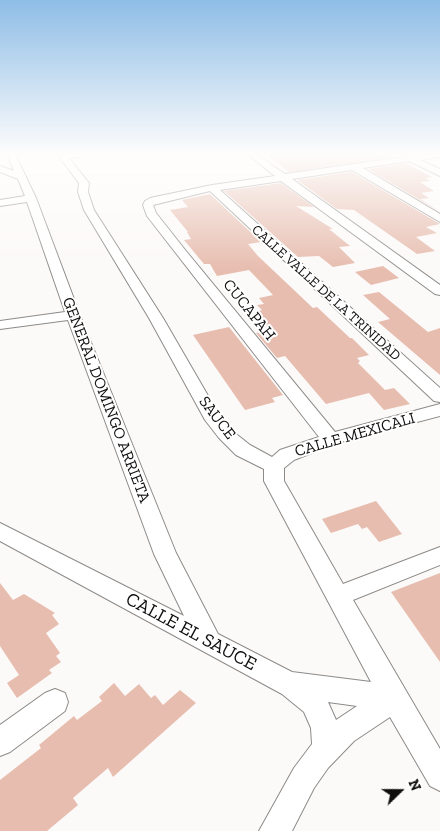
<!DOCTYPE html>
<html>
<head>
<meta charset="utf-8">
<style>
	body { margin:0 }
	#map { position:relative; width:440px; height:831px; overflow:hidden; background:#fcfaf8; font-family:"Zilla Slab",serif }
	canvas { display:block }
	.north { position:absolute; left:375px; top:766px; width:50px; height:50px; -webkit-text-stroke:4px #fff; paint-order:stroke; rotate:68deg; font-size:14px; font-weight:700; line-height:20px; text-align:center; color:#0f0e0d }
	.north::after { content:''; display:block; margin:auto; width:18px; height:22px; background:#0f0e0d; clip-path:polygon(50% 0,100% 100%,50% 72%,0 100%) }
</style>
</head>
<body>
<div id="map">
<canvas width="440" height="831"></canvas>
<div class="north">N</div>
</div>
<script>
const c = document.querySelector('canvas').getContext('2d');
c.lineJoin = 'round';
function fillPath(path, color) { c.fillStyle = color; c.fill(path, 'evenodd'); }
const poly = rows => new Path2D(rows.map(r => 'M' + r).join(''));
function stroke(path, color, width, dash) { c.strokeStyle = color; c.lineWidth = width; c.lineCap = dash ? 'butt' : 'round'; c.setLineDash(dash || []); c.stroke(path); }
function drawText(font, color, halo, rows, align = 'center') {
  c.font = font + ' "Zilla Slab",serif'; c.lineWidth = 4; c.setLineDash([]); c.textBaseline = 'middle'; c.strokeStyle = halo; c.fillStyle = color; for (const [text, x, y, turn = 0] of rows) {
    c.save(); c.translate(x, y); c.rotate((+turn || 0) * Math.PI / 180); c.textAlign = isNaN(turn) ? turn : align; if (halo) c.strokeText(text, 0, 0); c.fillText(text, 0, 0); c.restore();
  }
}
fillPath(poly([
	[285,154,388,154,393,157,289,172,268,156],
	[406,163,432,177,425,178,430,181,420,182,434,191,421,193,429,198,420,199,440,212,368,169],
	[352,172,440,224,426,227,437,233,416,237,435,251,417,254,354,210,337,209,297,180],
	[281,183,314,207,296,206,333,229,329,229,350,246,339,247,355,263,333,267,319,256,298,257,224,191],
	[210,194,261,242,248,244,258,256,313,308,317,307,350,338,352,338,369,355,357,358,360,361,358,363,385,390,394,388,410,404,384,410,369,393,326,404,285,356,277,358,256,333,271,330,255,312,262,310,257,305,264,304,259,298,273,295,249,270,217,276,210,264,204,264,184,240,191,239,187,232,188,232,170,210,188,207,182,200],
	[383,266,399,278,371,285,355,272],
	[379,292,428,332,440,328,440,375,378,322,390,319,363,295],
	[229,327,283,395,272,398,275,402,245,410,193,335],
	[376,501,402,534,379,542,367,527,362,529,358,524,331,533,322,519],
	[440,573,440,662,391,592],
	[0,583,13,600,24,594,55,613,52,615,59,624,46,633,60,653,56,656,61,662,49,670,52,673,17,698,7,683,19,675,0,646],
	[114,683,125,696,139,684,151,698,155,695,163,705,180,690,196,703,113,777,108,768,73,798,78,805,47,831,0,831,0,780,41,748,39,745,74,716,77,720,102,701,99,697]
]), '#e7bdaf');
const minor = poly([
	[7,154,15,154,36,198,80,315,176,553,218,634,292,672,371,682,264,481,264,469,236,455,219,438,205,420,149,318,84,210,78,192,79,183,57,154,86,154,82,157,69,158,89,183,88,192,94,210,163,318,218,413,231,430,250,445,272,457,280,450,319,437,147,216,143,205,145,201,150,198,212,185,275,176,247,154,256,154,285,174,424,154,440,154,440,157,420,160,440,169,440,176,409,161,363,168,440,214,440,222,352,170,292,179,440,285,440,295,435,294,281,181,220,190,440,388,440,402,434,401,210,191,153,205,156,213,186,251,335,432,440,404,440,416,337,443,294,460,284,468,284,481,343,584,440,547,440,565,353,600,440,749,440,791,430,786,390,717,354,741,328,768,314,788,292,831,259,831,294,768,312,744,311,728,304,712,282,694,0,541,0,523,184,616,154,554,68,320,0,329,0,321,65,312,27,202,0,206,0,200,25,196,18,179,0,172,0,166,14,171,7,154],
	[328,702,357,706,336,720,328,702],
	[55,689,65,693,68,702,65,711,10,752,0,756,0,725,45,693,55,689]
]);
stroke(minor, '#8d8b89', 2);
fillPath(minor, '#fff');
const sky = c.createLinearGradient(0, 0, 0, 270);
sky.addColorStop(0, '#8ebde6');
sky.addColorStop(0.57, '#fefdfc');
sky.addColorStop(1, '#fefdfc00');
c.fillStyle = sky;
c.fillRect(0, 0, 440, 270);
drawText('14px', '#0f0e0d', '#fff', [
	["CALLE VALLE DE LA TRINIDAD",326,293,42]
]);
drawText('16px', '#0f0e0d', '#fff', [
	["CUCAPAH",249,310,51],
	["GENERAL DOMINGO ARRIETA",106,400,69],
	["SAUCE",217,418,53],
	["CALLE MEXICALI",355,435,-16]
]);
drawText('19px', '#0f0e0d', '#fff', [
	["CALLE EL SAUCE",191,632,28]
]);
</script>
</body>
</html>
